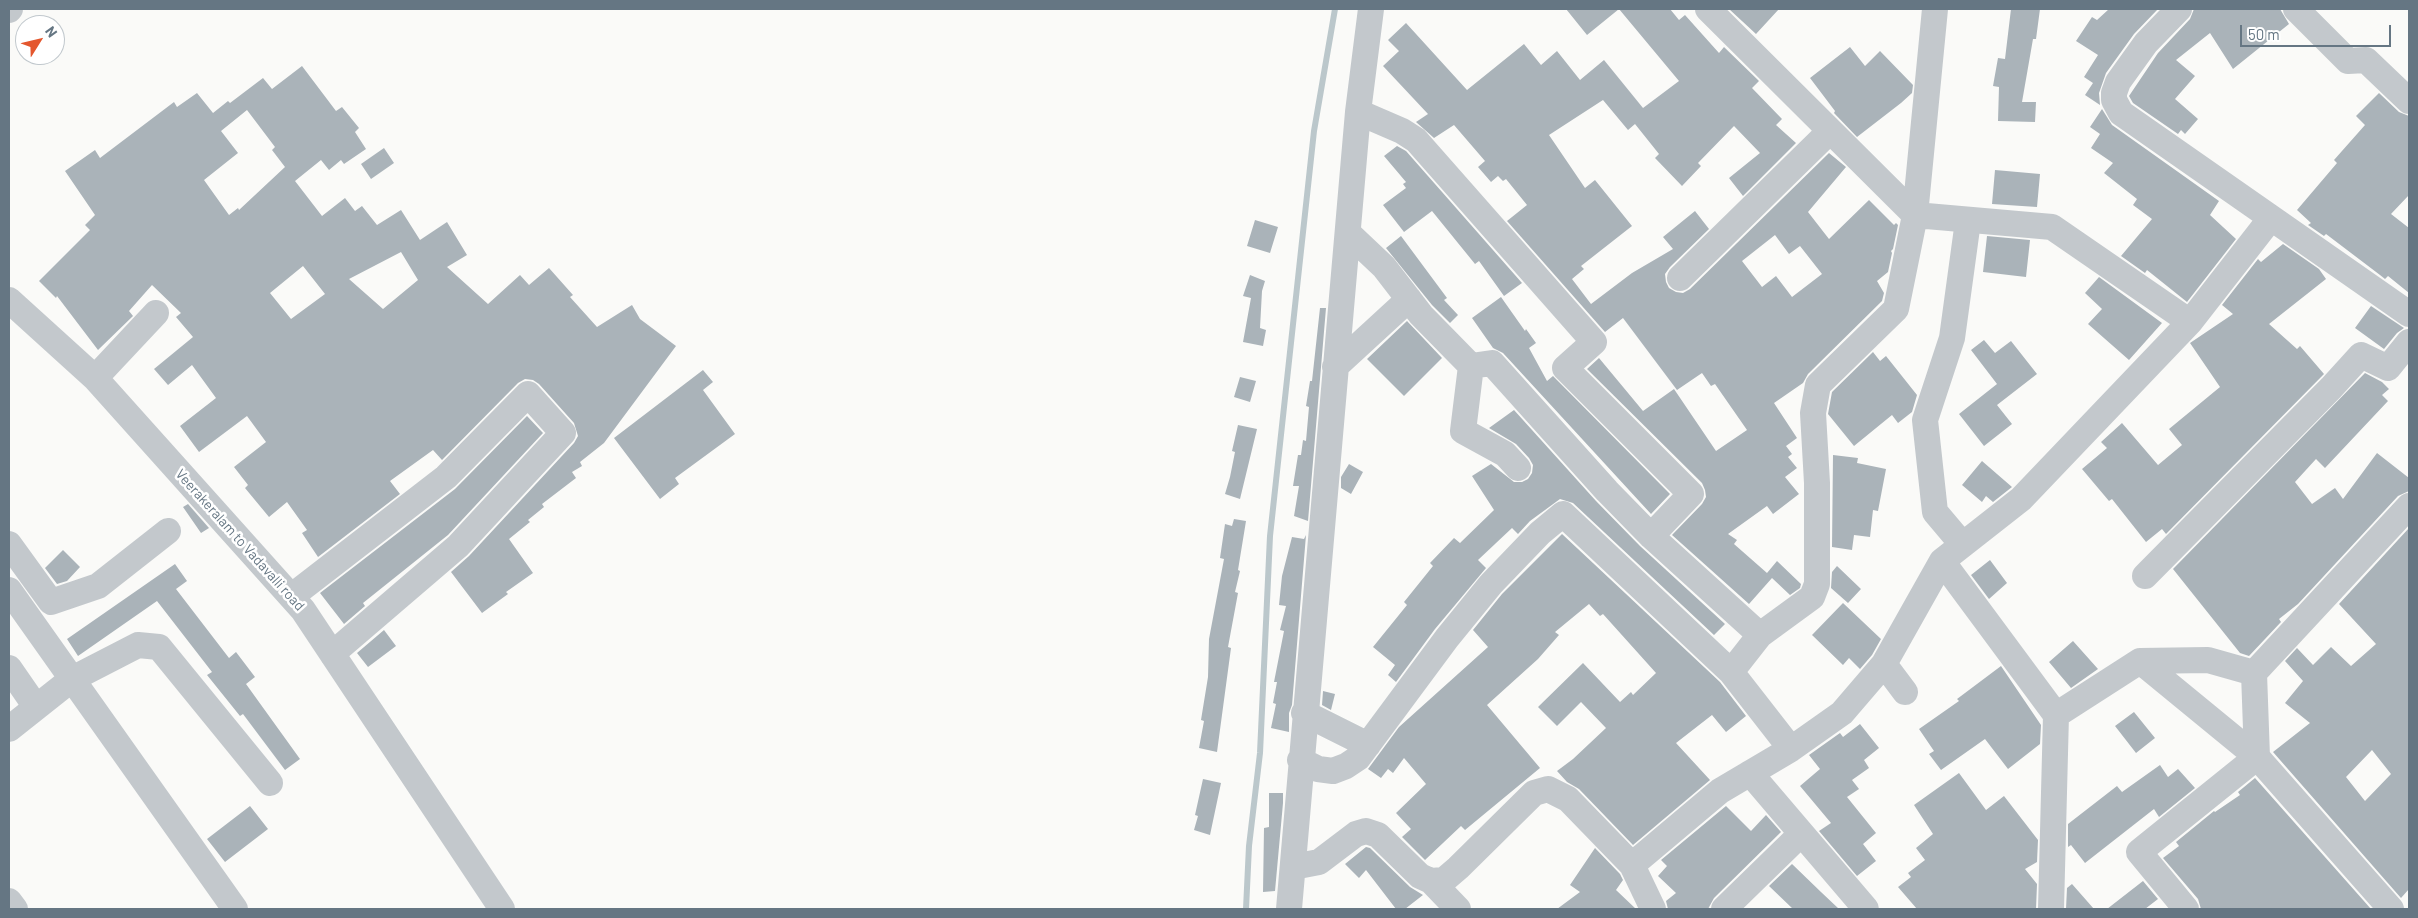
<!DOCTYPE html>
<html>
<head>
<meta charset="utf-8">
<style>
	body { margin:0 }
	#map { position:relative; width:2418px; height:918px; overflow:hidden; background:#fafaf8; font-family:Barlow,sans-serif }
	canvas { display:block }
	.frame { position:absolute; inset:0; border:10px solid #657683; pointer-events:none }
	.north { position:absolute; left:15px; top:15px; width:50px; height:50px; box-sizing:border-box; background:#fff; border:1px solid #c1c8cd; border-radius:50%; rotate:54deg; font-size:14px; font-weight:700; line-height:20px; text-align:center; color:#657683 }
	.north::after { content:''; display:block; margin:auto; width:18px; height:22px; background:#e4572e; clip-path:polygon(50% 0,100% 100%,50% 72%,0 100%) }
	.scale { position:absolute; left:2240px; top:25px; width:151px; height:22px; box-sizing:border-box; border:2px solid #657683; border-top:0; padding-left:6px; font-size:15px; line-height:18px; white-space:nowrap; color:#657683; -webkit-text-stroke:4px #fff; paint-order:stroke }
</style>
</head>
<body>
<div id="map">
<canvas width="2418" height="918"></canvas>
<div class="frame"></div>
<div class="north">N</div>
<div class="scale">50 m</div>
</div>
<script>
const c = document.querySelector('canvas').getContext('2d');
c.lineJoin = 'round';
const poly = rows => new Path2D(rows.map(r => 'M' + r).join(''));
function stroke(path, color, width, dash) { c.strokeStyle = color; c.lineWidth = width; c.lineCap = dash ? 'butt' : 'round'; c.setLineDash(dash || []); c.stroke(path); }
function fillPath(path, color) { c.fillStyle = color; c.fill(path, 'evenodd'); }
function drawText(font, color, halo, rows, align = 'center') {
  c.font = font + ' Barlow,sans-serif'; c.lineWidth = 5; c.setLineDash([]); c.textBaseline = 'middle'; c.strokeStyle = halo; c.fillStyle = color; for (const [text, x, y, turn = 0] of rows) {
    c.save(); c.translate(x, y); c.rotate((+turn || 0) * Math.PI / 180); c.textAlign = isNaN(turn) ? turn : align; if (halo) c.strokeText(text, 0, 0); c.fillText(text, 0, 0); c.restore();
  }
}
stroke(poly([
	[1246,909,1249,846,1260,753,1270,536,1314,131,1335,9]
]), '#bbc7cb', 6);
fillPath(poly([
	[1566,9,1670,9,1679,20,1685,15,1719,53,1724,47,1759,81,1752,88,1782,119,1776,125,1796,143,1743,196,1729,178,1760,153,1734,126,1698,163,1701,166,1682,186,1655,158,1659,154,1635,124,1628,130,1603,100,1549,135,1585,188,1595,180,1632,226,1581,266,1584,269,1572,279,1591,304,1632,273,1673,249,1663,237,1695,211,1709,229,1670,267,1665,274,1666,282,1669,288,1676,292,1683,293,1690,289,1829,153,1846,167,1808,212,1829,239,1869,200,1894,225,1896,223,1898,225,1893,249,1891,251,1892,253,1888,272,1877,281,1884,293,1882,301,1808,374,1803,383,1774,403,1797,438,1786,446,1792,454,1788,457,1797,468,1785,477,1799,494,1773,514,1767,506,1728,534,1737,540,1734,544,1767,573,1777,561,1801,584,1800,588,1790,595,1772,578,1749,604,1672,535,1702,504,1706,497,1705,490,1702,483,1587,369,1599,358,1643,411,1674,389,1716,451,1747,430,1715,384,1711,386,1702,373,1677,390,1623,318,1605,332,1507,221,1527,205,1506,179,1503,181,1498,176,1491,182,1478,167,1485,161,1454,125,1434,138,1416,122,1428,114,1383,66,1399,51,1388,40,1406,23,1467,90,1524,44,1541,65,1557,51,1580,80,1604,60,1643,108,1679,81,1619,9,1587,35],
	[1775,235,1789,254,1800,246,1822,274,1792,297,1776,276,1762,287,1742,261],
	[1729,9,1779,9,1756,34],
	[2011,9,2040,9,2036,39,2033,39,2022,102,2036,102,2035,122,1998,121,1999,87,1993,86,1998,58,2005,59],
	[2109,9,2158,9,2134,34,2106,73,2099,93,2100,105,2085,95,2093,83,2084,77,2098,55,2076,41,2092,17,2097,20],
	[2194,9,2280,9,2289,24,2233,69,2210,33,2176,60,2195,76,2175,99,2198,119,2185,134,2181,130,2178,134,2133,103,2129,96,2158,53,2190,19],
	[1850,47,1865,66,1880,51,1913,85,1912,93,1901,103,1857,137,1834,113,1835,111,1810,78],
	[302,66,336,111,342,107,359,128,355,132,366,149,344,164,341,160,329,170,321,160,295,181,322,216,345,198,355,211,362,206,377,225,401,210,420,240,447,222,467,255,447,267,488,304,520,275,529,285,549,268,573,295,570,297,597,327,632,305,640,319,676,346,604,443,580,462,582,466,572,472,576,478,542,504,544,507,528,520,530,522,509,539,533,573,506,592,508,594,482,613,451,572,469,556,574,443,578,436,574,423,539,384,533,380,525,379,518,383,442,460,433,450,390,481,400,494,318,557,302,533,307,530,287,502,269,517,245,488,248,485,234,467,266,442,247,416,199,452,180,426,216,398,192,365,168,385,154,369,193,337,176,317,181,313,152,285,129,311,133,316,98,350,57,296,56,298,39,281,90,230,85,225,95,215,65,171,95,150,100,158,174,102,177,107,197,93,213,113,228,101,230,103,263,78,272,89],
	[247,110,275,147,272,150,285,167,239,210,238,208,229,215,204,180,238,153,221,131],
	[401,252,418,280,383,309,349,279],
	[303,266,325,294,291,319,270,293],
	[2379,93,2399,112,2409,116,2409,195,2391,214,2409,228,2409,293,2388,276,2385,279,2380,275,2326,234,2324,236,2308,225,2311,223,2297,210,2337,163,2334,160,2365,125,2356,116],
	[2102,109,2112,125,2219,201,2210,215,2236,239,2187,302,2147,270,2145,273,2121,256,2152,219,2133,205,2137,199,2104,173,2113,163,2091,148,2100,134,2090,127],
	[1397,146,1406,151,1522,283,1504,296,1479,261,1475,264,1432,211,1404,232,1383,205,1406,188,1403,184,1406,182,1384,156],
	[384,148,394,163,371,179,361,164],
	[1995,170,2040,174,2037,207,1992,204],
	[1255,220,1278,227,1270,253,1247,246],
	[1401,236,1447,298,1444,300,1458,315,1450,323,1432,305,1386,248],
	[1987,236,2030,240,2026,277,1983,272],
	[2283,244,2319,269,2326,279,2269,324,2297,349,2300,346,2324,374,2166,534,2162,529,2146,542,2112,499,2109,501,2082,469,2107,448,2101,442,2122,423,2158,465,2182,445,2169,429,2220,387,2190,343,2233,314,2222,305,2258,259,2261,262],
	[1250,275,1265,281,1262,291,1260,328,1266,330,1263,346,1243,342,1251,298,1243,296],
	[2099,277,2162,323,2129,360,2088,324,2102,309,2085,293],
	[1501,297,1525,331,1526,329,1536,343,1529,348,1547,381,1553,376,1670,494,1651,514,1503,353,1493,348,1472,318],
	[2371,306,2404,328,2397,333,2384,349,2355,328],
	[1320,308,1326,308,1308,521,1294,516,1299,486,1293,486,1298,455,1301,455,1303,440,1306,441,1309,407,1306,406,1310,381,1312,381],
	[1407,321,1442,358,1404,396,1367,359],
	[1984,340,1995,353,2011,341,2037,374,1997,405,2012,424,1984,446,1959,414,1997,384,1971,350],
	[1873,352,1880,361,1886,356,1917,395,1912,412,1898,423,1892,415,1854,446,1828,414,1832,392],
	[703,370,713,382,703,390,735,434,675,478,679,484,660,499,614,438],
	[2365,373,2382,382,2389,389,2382,395,2388,401,2325,468,2316,459,2295,482,2312,504,2335,488,2343,499,2377,453,2409,478,2409,491,2398,496,2298,604,2279,619,2281,622,2249,656,2240,653,2173,569],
	[1240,377,1256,381,1250,402,1234,397],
	[1514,410,1596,501,1640,546,1725,624,1714,635,1573,503,1560,499,1530,521,1518,534,1512,528,1478,560,1486,568,1435,629,1396,682,1388,675,1395,665,1373,647,1407,605,1404,602,1433,566,1430,563,1454,538,1460,543,1494,510,1472,476,1491,464,1514,482,1522,482,1528,479,1532,473,1533,465,1529,458,1516,444,1489,428],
	[527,416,543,433,448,535,363,603,365,606,344,624,320,593,455,489],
	[1238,425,1257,429,1240,499,1225,494,1230,477,1235,452,1232,451],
	[1833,455,1858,458,1857,463,1886,469,1878,511,1873,510,1870,537,1854,535,1852,550,1832,547],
	[1982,461,2012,487,1993,502,1986,496,1982,502,1962,485],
	[1349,464,1363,472,1351,494,1341,488,1341,477],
	[188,504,209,528,201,533,183,507],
	[1234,519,1246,521,1238,570,1240,571,1235,592,1238,593,1228,647,1231,648,1217,752,1199,748,1204,721,1201,720,1208,677,1209,639,1224,559,1220,558,1225,524,1232,526],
	[2409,528,2409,889,2401,898,2273,752,2310,723,2285,703,2303,681,2285,661,2297,648,2313,665,2331,647,2351,666,2376,644,2339,604],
	[2372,750,2391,774,2365,801,2346,777],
	[1562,534,1720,682,1746,716,1726,732,1712,715,1676,743,1710,780,1633,845,1579,789,1567,782,1557,771,1573,759,1606,728,1581,702,1557,726,1538,707,1583,663,1620,702,1631,692,1633,695,1656,673,1603,614,1600,616,1589,604,1555,632,1559,635,1538,659,1487,705,1540,768,1465,830,1461,826,1425,860,1402,837,1411,829,1396,813,1426,784,1404,758,1393,773,1388,769,1381,778,1368,769,1399,727,1488,647,1473,630,1502,594],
	[1306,535,1292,705,1289,713,1289,732,1271,728,1276,704,1273,703,1277,682,1274,682,1284,631,1280,630,1286,606,1279,605,1282,576,1292,537,1304,539],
	[63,550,80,567,67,581,57,584,45,568],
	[1990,560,2007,583,1989,599,1971,575],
	[175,564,187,581,176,589,229,658,236,652,255,677,246,684,300,759,285,770,243,714,240,716,207,675,212,672,157,601,78,656,67,639],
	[1837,566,1861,589,1848,603,1831,588,1832,572],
	[1843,603,1881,639,1872,655,1860,669,1849,658,1843,665,1812,635],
	[384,630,396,646,368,667,357,653],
	[2073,641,2098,669,2071,688,2049,662],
	[2001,666,2041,725,2040,744,2008,769,1985,739,1941,770,1929,754,1934,751,1919,729,1959,701,1957,699],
	[1323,691,1335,694,1331,710,1322,705],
	[2134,712,2155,738,2136,753,2115,726],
	[1860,724,1879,748,1864,760,1869,768,1852,780,1859,789,1847,797,1876,833,1863,844,1876,861,1857,876,1819,831,1831,823,1800,786,1820,769,1809,755,1840,733,1843,737],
	[2160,765,2168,777,2178,769,2195,788,2159,817,2154,809,2085,863,2071,845,2068,847,2068,824,2117,786,2122,792],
	[1959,773,1986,810,2004,796,2038,840,2037,862,2025,869,2037,884,2036,909,1917,909,1898,887,1911,877,1908,873,1925,860,1916,848,1933,834,1914,805],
	[2255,778,2371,909,2201,909,2198,899,2163,858,2179,846,2176,842,2214,811,2215,812,2240,795,2238,792],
	[1203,779,1221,783,1210,835,1194,830,1198,816,1195,815],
	[1269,793,1283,793,1283,803,1275,891,1263,892,1264,828,1269,827],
	[250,806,268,829,225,862,207,839],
	[1726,806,1751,831,1766,815,1781,832,1714,898,1708,909,1668,909,1666,901,1676,893,1658,876,1667,866,1661,860],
	[1366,847,1370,848,1410,887,1423,895,1405,909,1396,909,1366,870,1359,878,1345,864],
	[1595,848,1620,874,1623,880,1616,890,1636,909,1557,909,1580,892,1570,885],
	[1792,864,1821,892,1839,909,1793,909,1769,886],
	[2143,881,2158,899,2145,909,2107,909],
	[2072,884,2094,909,2066,909,2067,888]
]), '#aab3b9');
stroke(poly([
	[1708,9,1915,215,1935,9],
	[2179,9,2146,43,2118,82,2114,93,2114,100,2121,113,2409,314],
	[2296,9,2348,61,2366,60,2409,101],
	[9,10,10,9],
	[1358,112,1402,131,1416,140,1594,342,1565,368,1691,494,1651,536],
	[1348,233,1384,267,1421,315,1471,366,1492,363,1607,491,1651,536,1760,635],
	[1680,278,1830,131],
	[9,300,95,378,303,610,502,909],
	[1471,366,1463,431,1505,454,1518,468],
	[1335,367,1409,299],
	[95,378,156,313],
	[9,544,51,602,98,586,168,531],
	[1962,544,1935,512,1925,420,1952,338,1968,221],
	[1942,561,2056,715,2051,909],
	[2145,576,2331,388,2361,355,2388,368,2409,342],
	[9,590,235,909],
	[292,596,446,477,528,394,563,433,458,546,332,654],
	[2140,661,2208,660,2254,673],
	[1884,664,1905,692],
	[9,668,36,707],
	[1731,672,1760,635,1812,597,1817,584,1817,483,1813,413,1818,385,1896,309,1915,215,2052,227,2190,322],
	[1304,713,1368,745],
	[2056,715,2140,661,2257,757,2391,909],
	[9,729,72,679,138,645,159,647,270,783],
	[1300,760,1318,769,1333,771,1346,766,1358,758,1447,638,1491,584,1540,533,1563,514,1731,672,1791,749],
	[1750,773,1866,909],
	[1632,865,1720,791,1791,749,1842,713,1884,664,1942,561,2021,499,2190,322,2271,218],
	[1293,867,1319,862,1356,834,1366,831,1378,835,1420,876,1431,881,1444,880,1458,868,1534,793,1548,789,1568,799,1632,865,1653,909],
	[1431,881,1458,909],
	[9,901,15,909],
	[1289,909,1358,112,1371,9],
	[1724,909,1801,834],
	[2186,909,2139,852,2257,757,2254,673,2409,506]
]), '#c3c8cc', 26);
drawText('14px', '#657683', '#fff', [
	["Veerakeralam to Vadavalli road",240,540,48]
]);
</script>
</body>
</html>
